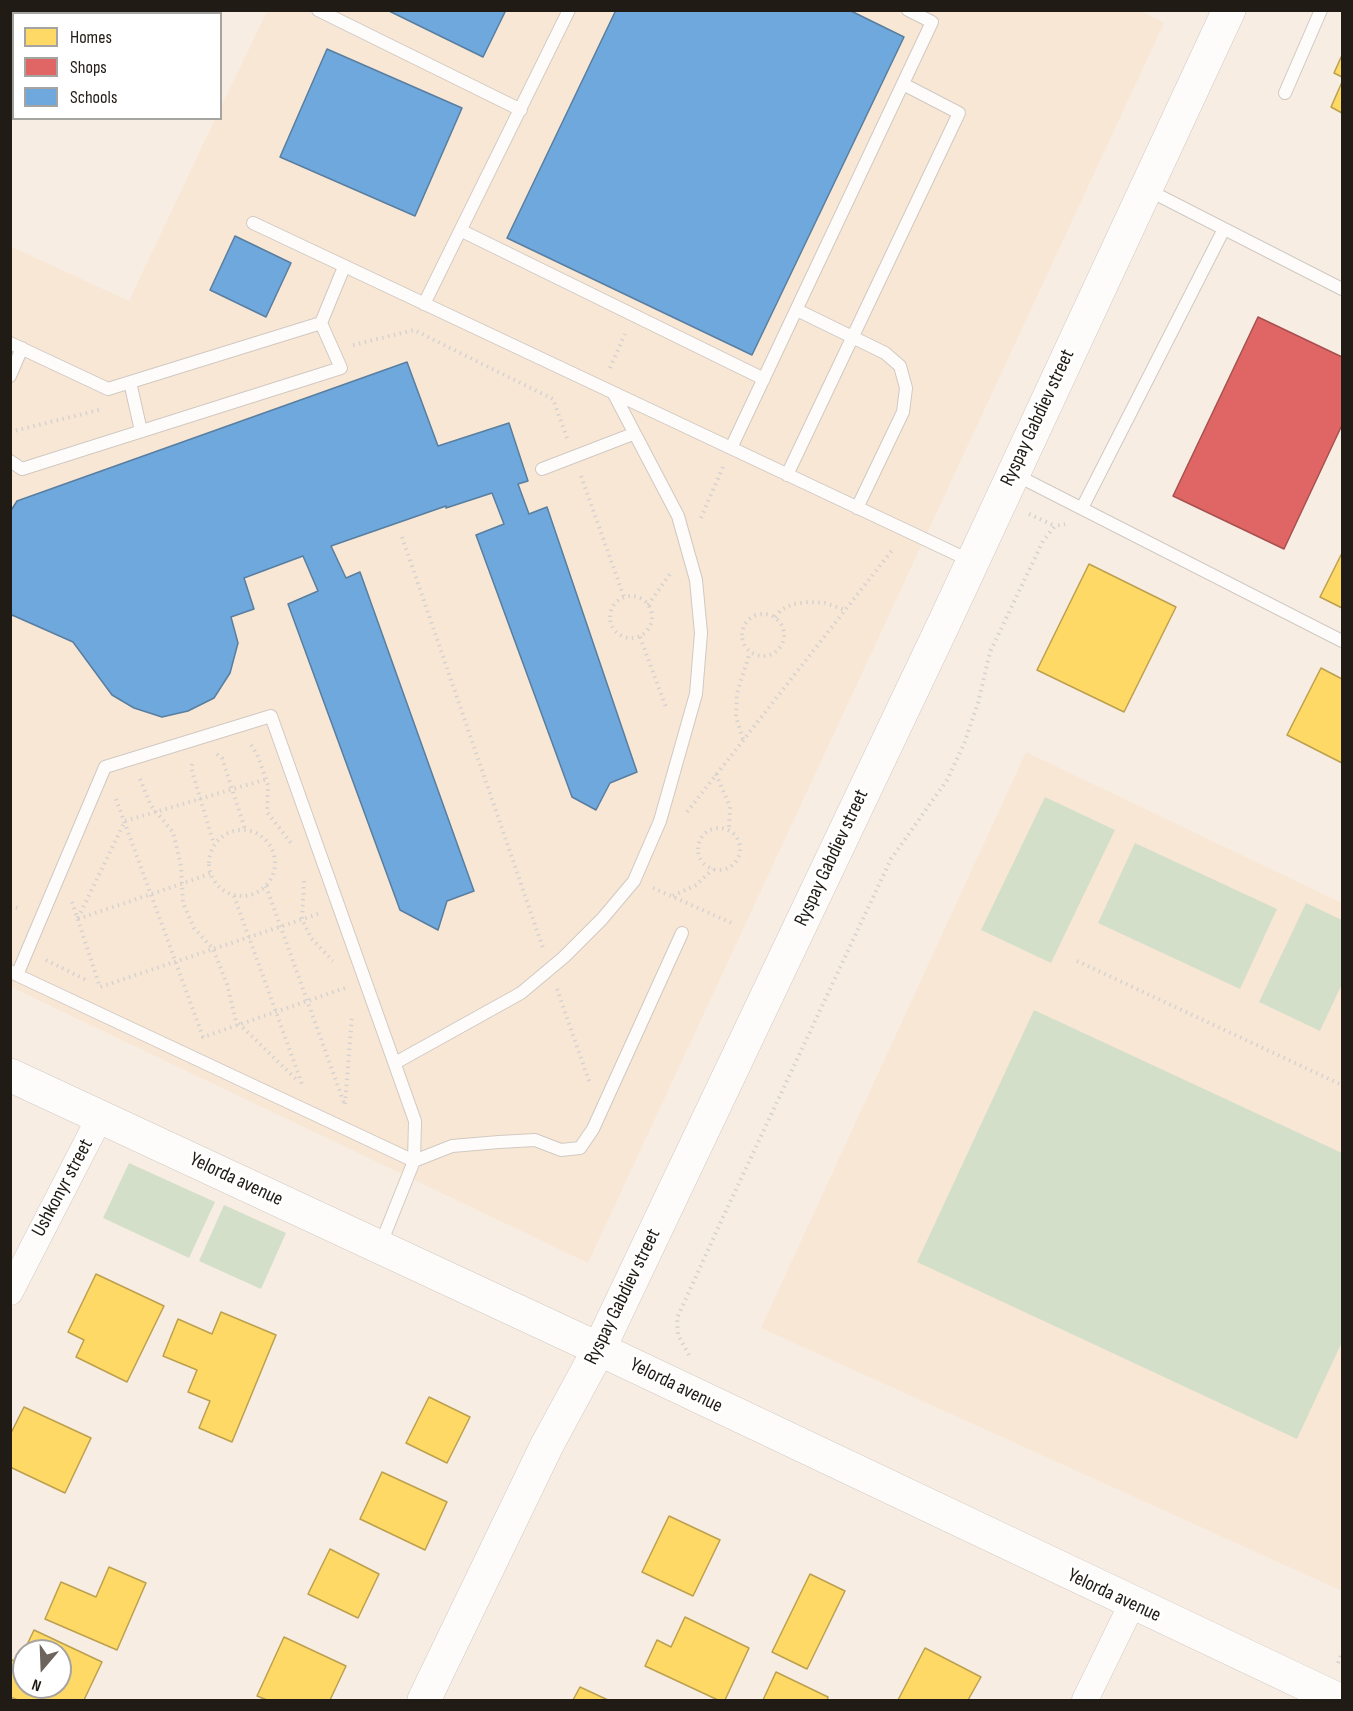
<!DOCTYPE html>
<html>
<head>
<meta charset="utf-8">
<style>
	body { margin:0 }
	#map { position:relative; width:1353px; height:1711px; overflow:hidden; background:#f7ede3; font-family:"Sofia Sans Condensed",sans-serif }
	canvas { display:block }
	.frame { position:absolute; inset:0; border:12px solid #211b15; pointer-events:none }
	.legend { position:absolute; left:12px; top:12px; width:210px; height:108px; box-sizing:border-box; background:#fff; border:2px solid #a6a4a1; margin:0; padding:8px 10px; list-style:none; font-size:18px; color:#211b15 }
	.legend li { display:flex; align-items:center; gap:12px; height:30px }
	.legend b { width:30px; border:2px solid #a6a4a1 }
	.north { position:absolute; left:12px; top:1639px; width:60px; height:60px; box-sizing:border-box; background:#fff; border:2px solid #a6a4a1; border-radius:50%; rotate:199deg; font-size:16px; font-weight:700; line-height:24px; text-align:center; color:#211b15 }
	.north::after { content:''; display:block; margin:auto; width:21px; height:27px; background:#6c645d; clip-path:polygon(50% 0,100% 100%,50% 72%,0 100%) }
</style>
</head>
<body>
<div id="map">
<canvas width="1353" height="1711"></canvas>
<div class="frame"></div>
<ul class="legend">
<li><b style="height:16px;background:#ffd966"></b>Homes</li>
<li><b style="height:16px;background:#e06666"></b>Shops</li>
<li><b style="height:16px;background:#6fa8dc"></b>Schools</li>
</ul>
<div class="north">N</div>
</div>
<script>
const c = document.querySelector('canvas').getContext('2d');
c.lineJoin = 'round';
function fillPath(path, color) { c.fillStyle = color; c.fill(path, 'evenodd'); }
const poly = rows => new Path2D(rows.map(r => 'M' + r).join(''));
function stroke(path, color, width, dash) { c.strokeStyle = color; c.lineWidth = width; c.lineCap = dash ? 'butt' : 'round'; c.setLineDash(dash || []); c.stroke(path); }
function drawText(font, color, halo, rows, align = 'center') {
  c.font = font + ' "Sofia Sans Condensed",sans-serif'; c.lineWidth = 6; c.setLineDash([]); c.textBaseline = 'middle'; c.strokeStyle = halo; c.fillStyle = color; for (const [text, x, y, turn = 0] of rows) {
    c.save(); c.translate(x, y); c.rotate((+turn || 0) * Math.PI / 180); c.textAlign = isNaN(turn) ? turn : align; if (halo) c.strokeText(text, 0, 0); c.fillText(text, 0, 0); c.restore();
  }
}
fillPath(poly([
	[1139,10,1164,23,588,1263,11,987,10,246,129,301,215,119,220,118,221,107,267,11],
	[1026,752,1342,903,1342,1591,761,1328]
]), '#f9e7d6');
fillPath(poly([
	[1045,797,1115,830,1051,963,981,930],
	[1135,843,1277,909,1240,989,1098,923],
	[1306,903,1342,920,1342,984,1320,1031,1259,1002],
	[1034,1010,1342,1153,1342,1342,1297,1439,917,1262],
	[129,1163,215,1202,189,1258,103,1218],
	[224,1205,286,1233,261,1289,199,1261]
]), '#d4dfca');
const homes = poly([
	[1342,55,1342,77,1334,73,1342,55],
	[1342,82,1342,113,1331,107,1342,82],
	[1342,553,1342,608,1320,597,1342,553],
	[1089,564,1176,607,1124,712,1037,670,1089,564],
	[1321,668,1342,679,1342,763,1287,735,1321,668],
	[96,1274,164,1306,127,1382,76,1357,84,1340,68,1332,96,1274],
	[221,1312,276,1335,232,1442,199,1428,210,1401,188,1392,197,1370,163,1356,178,1319,212,1334,221,1312],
	[429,1397,470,1417,447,1463,406,1443,429,1397],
	[24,1407,91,1438,65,1493,10,1467,10,1435,24,1407],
	[382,1472,447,1502,425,1550,360,1519,382,1472],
	[669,1516,720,1540,693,1596,642,1572,669,1516],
	[330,1549,379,1574,358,1618,308,1594,330,1549],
	[109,1567,146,1583,117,1650,45,1619,61,1582,96,1597,109,1567],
	[810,1574,845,1591,807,1669,772,1652,810,1574],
	[685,1617,749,1648,725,1700,718,1700,645,1666,657,1640,671,1647,685,1617],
	[34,1630,102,1662,84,1700,18,1700,10,1697,10,1659,18,1663,24,1651,24,1687,60,1687,60,1651,24,1651,34,1630],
	[284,1637,346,1666,330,1700,267,1700,257,1696,284,1637],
	[925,1648,981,1677,968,1700,898,1700,925,1648],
	[776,1672,828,1697,827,1700,763,1700,776,1672],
	[580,1687,608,1700,573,1700,580,1687]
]);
fillPath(homes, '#ffd966');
stroke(homes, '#bca04e', 1.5);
const shops = poly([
	[1258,317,1342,357,1342,425,1284,549,1173,496,1258,317]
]);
fillPath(shops, '#e06666');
stroke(shops, '#a7504e', 1.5);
const schools = poly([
	[387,10,506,10,483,57,387,10],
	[616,10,849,10,904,37,752,355,507,238,616,10],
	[327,49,462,108,415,216,280,157,327,49],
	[235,236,291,263,266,317,210,290,235,236],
	[407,362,438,446,509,423,528,481,518,484,529,514,547,507,637,772,610,783,596,810,572,797,476,535,504,524,492,493,446,508,446,506,331,546,346,578,360,572,474,891,447,901,438,930,400,910,288,604,318,591,303,556,244,578,254,609,231,617,238,643,230,673,214,698,188,711,162,717,134,708,112,695,73,642,12,615,10,619,10,512,17,501,407,362]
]);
fillPath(schools, '#6fa8dc');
stroke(schools, '#587ea0', 1.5);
const lane = poly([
	[318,10,521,110],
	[1285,93,1321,10],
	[1148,190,1342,289],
	[253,223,971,561],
	[462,231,764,379],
	[424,304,569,10],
	[797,310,885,353,900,366,906,388,903,412,857,508],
	[10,343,108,389,321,323,344,267],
	[10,376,22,348],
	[130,382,141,431],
	[731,448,932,22,908,10],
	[10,461,22,469,341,368,321,323],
	[542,469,633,434],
	[787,475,959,113,903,84],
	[1016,475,1342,641],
	[1082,508,1224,229],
	[10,971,17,975,414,1161,415,1121,271,716,105,767,17,975],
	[395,1063,521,993,564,957,602,919,634,881,660,821,696,694,701,633,696,580,678,516,614,394],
	[380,1246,414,1161,452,1146,499,1142,535,1140,561,1150,580,1148,593,1129,682,933]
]);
const street = poly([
	[10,1292,100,1117],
	[1085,1700,1132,1604]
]);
const secondary = poly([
	[10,1075,599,1349,1339,1700],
	[424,1700,547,1445,599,1349,945,621,1229,10]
]);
stroke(lane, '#d0c9c1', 14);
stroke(street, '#d0c9c1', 27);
stroke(secondary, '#d0c9c1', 34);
stroke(poly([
	[353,345,414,330,553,399,567,438],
	[610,368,625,334],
	[10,432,99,410],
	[581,476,624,597],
	[1029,514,1055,526],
	[701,518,723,467],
	[402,537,543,948],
	'610 617a21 21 0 1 1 42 0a21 21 0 1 1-42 0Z',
	[648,605,670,574],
	'742 635a21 21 0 1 1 42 0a21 21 0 1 1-42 0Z',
	[775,617,781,610,793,604,809,602,825,603,845,610],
	[640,637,667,710],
	[743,739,736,717,737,693,750,652],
	[251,745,257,754,268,785,267,812,291,843],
	[217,754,222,758,245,829],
	[192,764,191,768,214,844],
	[716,774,730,807,729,828],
	[140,779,151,806,173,832,181,866,183,903,194,928,213,949,227,984,236,1021,297,1080],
	[116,799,203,1037,345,988],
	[687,812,893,549],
	'698 849a21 21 0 1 1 42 0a21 21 0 1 1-42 0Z',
	'209 863a33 33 0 1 1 66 0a33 33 0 1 1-66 0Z',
	[304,881,302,919,311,938,333,961],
	[266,886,344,1103],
	[653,888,734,924],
	[234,896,302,1084],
	[673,896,696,885,713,869],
	[72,902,100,987,318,914],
	[10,906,21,909],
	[78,918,125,821,267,779],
	[78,919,210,874],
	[46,960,88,981],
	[1077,961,1342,1085],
	[557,989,590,1084],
	[345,1104,352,1016],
	[689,1355,678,1335,677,1318,724,1215,891,859,947,780,964,744,978,703,990,652,1043,541,1055,526,1065,524],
	[1338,1663,1342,1653]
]), '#d5d2cf', 4, [1.5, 4.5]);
stroke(lane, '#fefcfb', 12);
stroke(street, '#fefcfb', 26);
stroke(secondary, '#fefcfb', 33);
drawText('20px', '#211b15', '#fff', [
	["Ryspay Gabdiev street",1038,418,-65],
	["Ryspay Gabdiev street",832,858,-65],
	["Yelorda avenue",236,1180,25],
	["Ushkonyr street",63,1188,-62],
	["Ryspay Gabdiev street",623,1297,-64],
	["Yelorda avenue",676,1386,26],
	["Yelorda avenue",1114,1596,25]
]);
</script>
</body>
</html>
